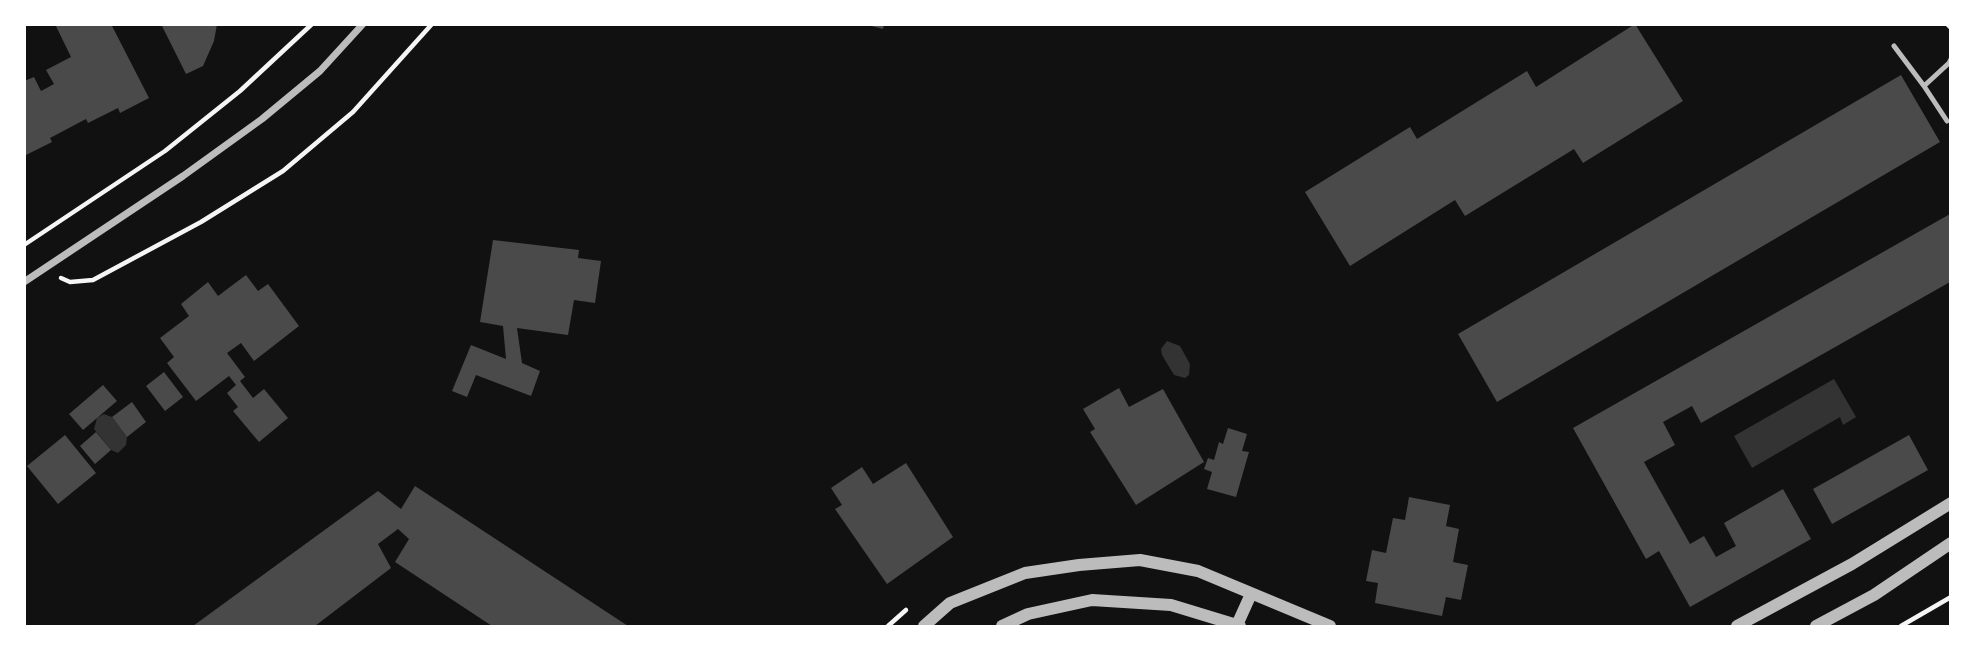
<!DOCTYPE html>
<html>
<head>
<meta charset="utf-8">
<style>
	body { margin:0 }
	#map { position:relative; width:1975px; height:651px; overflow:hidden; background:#111; font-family:Poppins,sans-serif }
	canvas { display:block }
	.frame { position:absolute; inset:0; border:26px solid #fff; pointer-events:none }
</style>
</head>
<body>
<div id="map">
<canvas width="1975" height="651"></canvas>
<div class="frame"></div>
</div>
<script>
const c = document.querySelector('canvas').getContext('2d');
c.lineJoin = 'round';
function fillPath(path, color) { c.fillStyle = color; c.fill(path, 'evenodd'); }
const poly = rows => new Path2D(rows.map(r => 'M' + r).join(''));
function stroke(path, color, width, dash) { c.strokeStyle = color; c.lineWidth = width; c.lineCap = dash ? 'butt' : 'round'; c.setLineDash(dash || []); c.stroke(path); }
fillPath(poly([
	[1167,341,1180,346,1190,364,1189,375,1185,378,1174,375,1162,355,1161,349],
	[1834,379,1856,417,1843,425,1840,417,1752,468,1734,436],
	[104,414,112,417,127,437,126,445,118,453,111,450,94,429,97,418]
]), '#333');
fillPath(poly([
	[55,24,111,24,149,98,120,113,118,108,88,123,86,119,50,138,52,142,24,156,24,81,34,77,41,91,54,84,46,70,71,57],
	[161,24,217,24,214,41,203,66,186,74],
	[864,24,884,24,883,29],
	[1635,24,1683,101,1583,163,1574,149,1465,216,1455,200,1350,266,1305,192,1410,127,1417,139,1527,71,1536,87],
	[1901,75,1940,142,1497,402,1458,334],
	[1950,214,1950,282,1701,423,1692,406,1663,422,1675,445,1644,462,1690,544,1704,536,1716,557,1736,546,1724,523,1783,489,1811,539,1690,607,1659,551,1646,559,1573,428],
	[493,240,579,250,578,258,601,261,595,303,574,300,568,335,517,328,522,363,540,371,531,396,476,375,467,397,452,391,471,345,506,359,503,326,480,322],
	[246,275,258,291,268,284,299,326,254,361,241,343,227,353,245,377,240,381,253,398,264,389,288,418,259,442,233,411,238,407,227,393,236,385,229,376,196,401,167,363,174,357,160,338,189,316,181,304,208,282,218,296],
	[164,372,183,397,165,411,146,386],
	[103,385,117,401,83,430,69,414],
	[1119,388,1129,407,1163,389,1204,462,1136,505,1090,432,1095,429,1083,409],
	[132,402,146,422,127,437,112,417],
	[1228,428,1247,434,1242,451,1249,452,1236,497,1207,489,1212,472,1204,469,1208,458,1214,460,1219,442,1223,444],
	[96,432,111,450,95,464,80,446],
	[65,435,96,473,58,504,27,466],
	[1909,435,1928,470,1832,524,1813,489],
	[906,463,953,537,887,584,835,509,842,505,831,488,862,467,873,484],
	[415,486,628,626,492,626,395,562,409,539,398,529,378,544,391,568,315,626,193,626,378,491,401,509],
	[1409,497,1450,505,1446,526,1459,529,1453,562,1468,565,1461,600,1446,597,1442,616,1375,603,1378,583,1366,581,1372,550,1386,553,1393,518,1405,520]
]), '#4a4a4a');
stroke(poly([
	[1947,24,1951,28],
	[24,245,165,151,240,91,312,24],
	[61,278,70,282,93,280,201,222,283,171,353,112,432,24],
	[888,626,906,610],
	[1901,626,1951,597]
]), '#f5f5f5', 4.5);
stroke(poly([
	[1894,46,1924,86],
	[1947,121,1924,86,1949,63,1951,59]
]), '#bcbcbc', 5);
stroke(poly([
	[24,282,183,176,262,119,320,71,363,24]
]), '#bcbcbc', 7);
stroke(poly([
	[1237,625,1251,594],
	[924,626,950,603,1025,573,1079,565,1140,560,1198,571,1330,626],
	[1002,626,1028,614,1092,600,1171,605,1240,626],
	[1737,626,1852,564,1951,503],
	[1816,626,1874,595,1951,543]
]), '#bcbcbc', 12);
</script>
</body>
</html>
